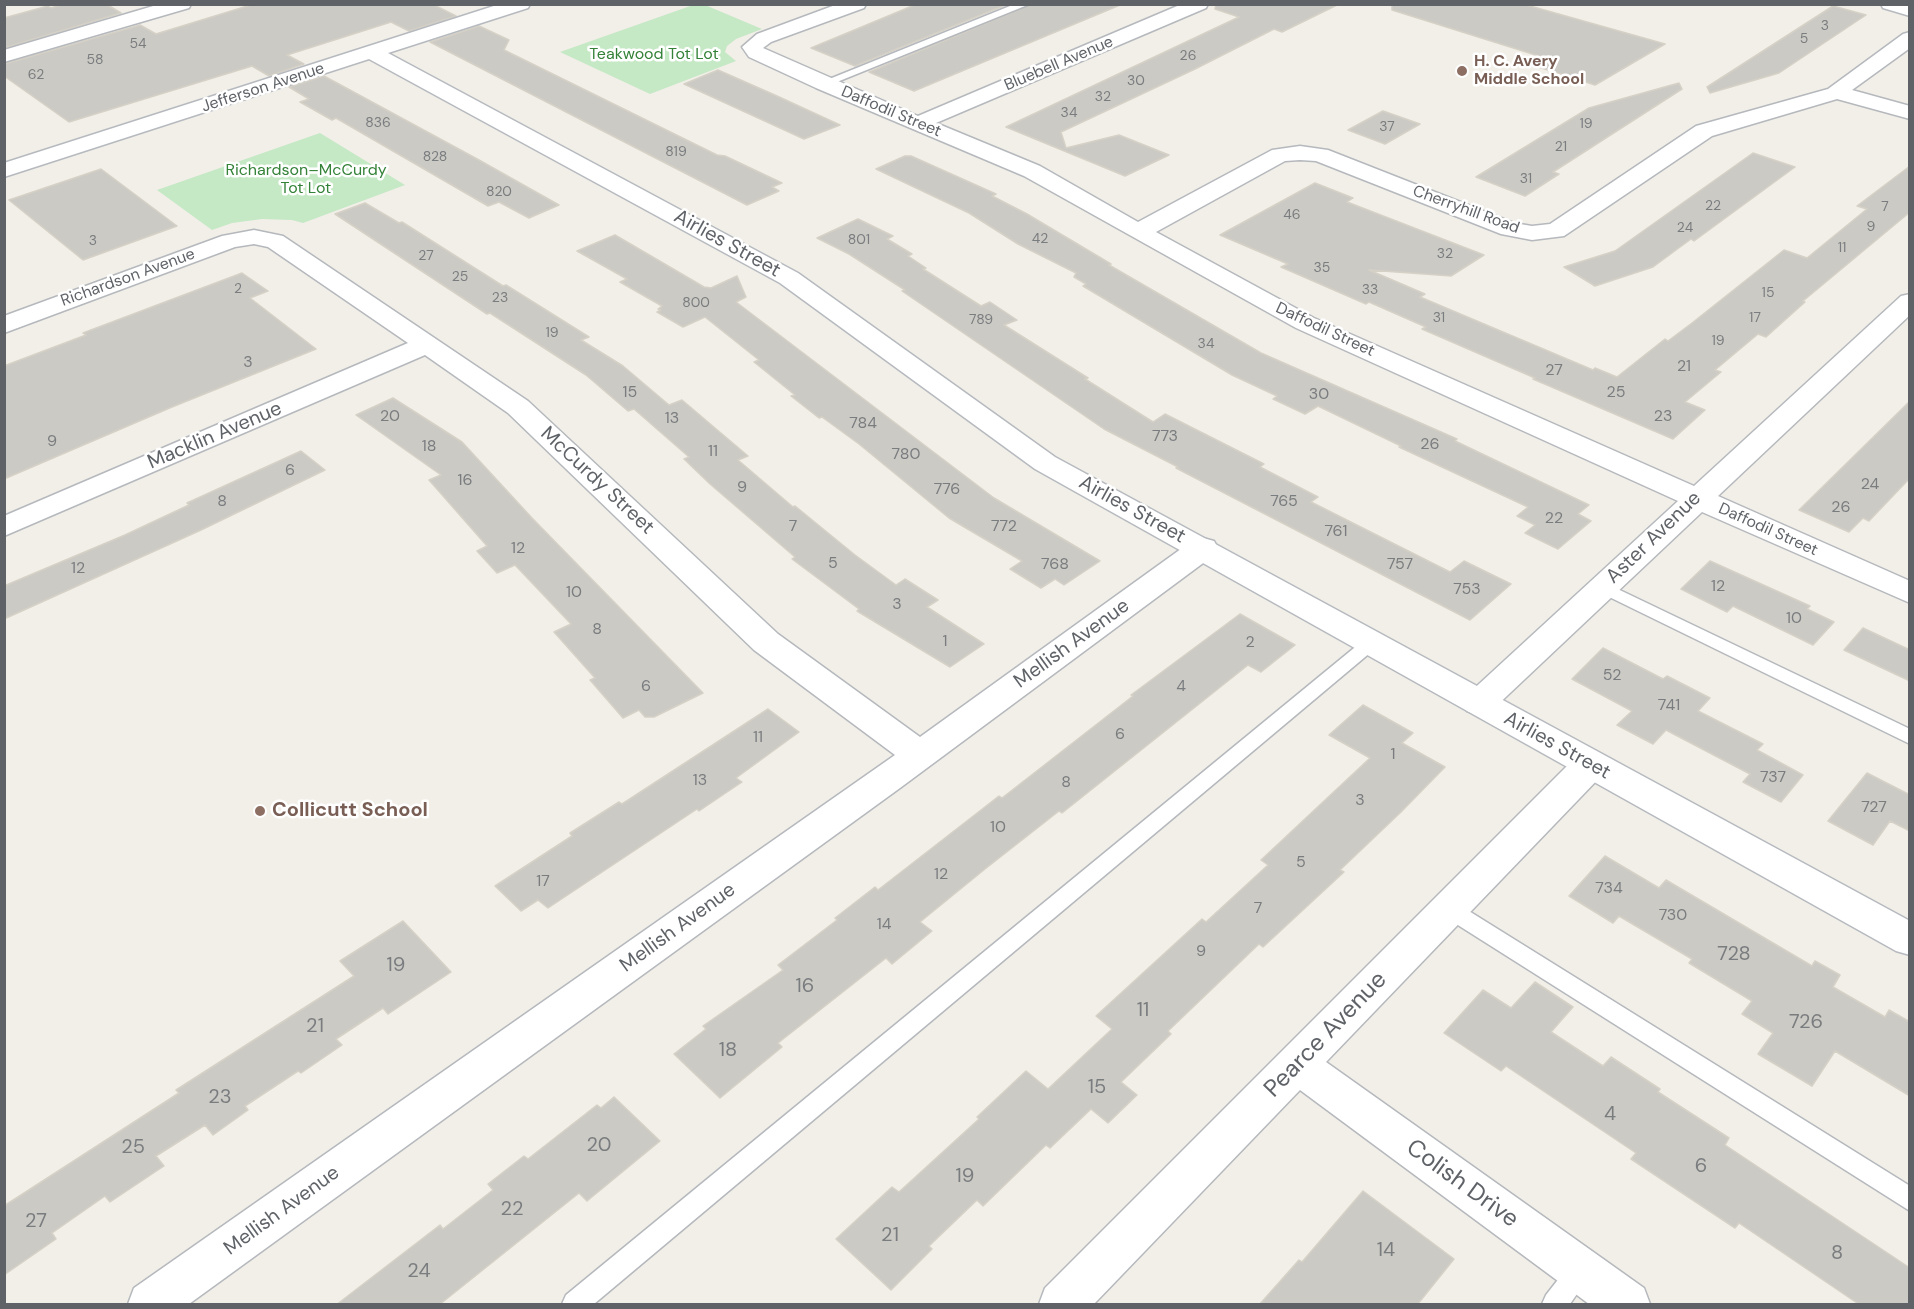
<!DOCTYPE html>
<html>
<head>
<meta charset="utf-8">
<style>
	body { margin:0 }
	#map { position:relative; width:1914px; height:1309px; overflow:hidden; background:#f1efe8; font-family:"DM Sans",sans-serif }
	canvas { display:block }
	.frame { position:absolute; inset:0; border:6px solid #5f6368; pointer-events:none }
</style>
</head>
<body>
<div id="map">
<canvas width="1914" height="1309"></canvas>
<div class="frame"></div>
</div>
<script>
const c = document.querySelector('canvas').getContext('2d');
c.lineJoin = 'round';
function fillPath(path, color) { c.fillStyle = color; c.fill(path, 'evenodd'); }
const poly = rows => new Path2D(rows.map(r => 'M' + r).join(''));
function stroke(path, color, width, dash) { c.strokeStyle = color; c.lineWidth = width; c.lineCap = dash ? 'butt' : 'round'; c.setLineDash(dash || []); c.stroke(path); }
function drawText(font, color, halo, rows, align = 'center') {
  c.font = font + ' "DM Sans",sans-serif'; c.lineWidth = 5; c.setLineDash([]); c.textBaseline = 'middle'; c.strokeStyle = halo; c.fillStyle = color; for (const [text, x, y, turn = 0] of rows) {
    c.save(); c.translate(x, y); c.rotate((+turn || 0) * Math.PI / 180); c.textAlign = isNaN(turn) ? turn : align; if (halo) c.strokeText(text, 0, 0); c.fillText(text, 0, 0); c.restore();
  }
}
fillPath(poly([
	[696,4,705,5,762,29,736,39,727,46,725,52,736,61,650,94,560,52],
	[320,133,405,185,303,223,292,220,262,219,232,223,212,230,157,190]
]), '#c5e8c5');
const building = poly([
	[64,4,106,4,121,13,4,48,4,18,48,6,51,8,64,4],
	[254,4,432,4,456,16,409,31,391,22,287,55,304,64,269,76,252,66,69,122,4,76,4,64,140,25,156,34,254,4],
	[917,4,1008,4,855,66,811,48,917,4],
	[1032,4,1120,5,914,91,869,72,1032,4],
	[1216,4,1339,4,1282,32,1274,29,1195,69,1061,132,1066,148,1119,135,1169,155,1125,176,1006,127,1239,17,1215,9,1216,4],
	[1392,4,1523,4,1665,44,1595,85,1529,64,1542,57,1392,10,1392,4],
	[1833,6,1866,15,1779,73,1710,93,1707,87,1833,6],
	[479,26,509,40,504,50,717,155,725,156,782,183,772,187,779,191,747,205,430,42,479,26],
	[718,70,777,96,840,125,804,139,684,84,718,70],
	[324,76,479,160,559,205,529,218,499,202,488,206,336,118,332,120,300,102,309,99,289,87,324,76],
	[1679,83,1682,89,1553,172,1559,174,1525,196,1476,177,1589,108,1679,83],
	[1383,111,1420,124,1385,144,1348,130,1383,111],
	[1753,153,1795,167,1694,241,1691,239,1653,267,1595,286,1564,267,1615,251,1753,153],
	[905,156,911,156,996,194,992,196,1027,214,1111,264,1109,265,1261,353,1457,439,1455,441,1589,505,1578,514,1591,521,1558,549,1525,533,1535,525,1517,516,1528,507,1399,447,1401,446,1318,406,1305,414,1273,399,1277,396,1232,375,1083,286,1086,284,1074,277,1076,273,1018,244,969,213,876,169,905,156],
	[1910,166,1910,212,1803,301,1805,302,1766,337,1758,334,1715,370,1721,372,1685,402,1705,410,1673,439,1533,379,1535,378,1422,329,1426,327,1369,302,1366,304,1281,267,1288,264,1220,235,1315,183,1353,198,1347,202,1484,255,1451,276,1369,270,1425,294,1420,297,1593,370,1595,368,1617,377,1665,339,1668,341,1692,323,1784,250,1807,258,1867,209,1857,206,1910,166],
	[101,169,177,226,83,260,9,200,101,169],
	[365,203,399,223,402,222,503,286,506,285,589,337,581,340,623,366,669,405,682,400,748,456,738,460,793,507,795,506,855,555,896,585,905,579,938,600,927,607,984,644,950,667,857,611,859,609,792,559,795,557,710,484,684,459,689,457,634,409,628,411,586,375,490,313,487,314,335,214,365,203],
	[858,219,893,236,887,239,912,254,908,256,926,268,923,269,981,306,990,302,1017,320,1004,325,1088,378,1085,379,1153,422,1165,414,1264,464,1260,467,1318,497,1311,502,1450,572,1464,561,1511,584,1470,620,1176,468,1178,467,1104,429,902,291,905,290,849,254,817,238,858,219],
	[615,235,704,287,711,288,737,276,746,297,736,302,994,498,1100,561,1064,585,1055,579,1041,588,1010,569,1022,561,949,518,859,444,822,417,819,418,791,396,795,395,754,362,759,360,705,317,683,327,657,312,661,310,658,309,662,306,620,282,627,279,577,251,615,235],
	[242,273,268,291,250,298,316,349,172,407,4,479,4,366,86,335,83,333,242,273],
	[393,398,462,442,532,518,703,693,654,717,645,717,639,710,623,718,590,680,595,678,554,632,571,624,515,565,497,573,477,551,487,546,429,480,441,475,356,415,393,398],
	[1910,401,1910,478,1869,521,1863,518,1849,532,1799,510,1910,401],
	[301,451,325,470,201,530,4,619,4,586,125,535,189,505,187,503,301,451],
	[1710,561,1810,606,1807,609,1834,622,1813,645,1733,606,1727,612,1681,589,1710,561],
	[1240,614,1295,645,1261,672,1248,665,1062,813,1059,811,985,869,920,922,932,931,892,964,886,958,778,1043,782,1047,720,1098,674,1054,706,1029,703,1026,783,970,778,965,837,920,835,918,875,887,878,890,999,796,1002,798,1133,696,1131,695,1240,614],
	[1863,628,1910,650,1910,681,1844,650,1863,628],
	[1603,648,1663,679,1667,676,1710,698,1698,711,1763,744,1757,750,1803,775,1781,802,1743,782,1750,774,1666,730,1653,744,1617,725,1632,711,1572,679,1603,648],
	[1363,705,1413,733,1402,743,1445,767,1401,812,1340,870,1344,872,1263,947,1259,944,1168,1031,1171,1034,1121,1082,1137,1095,1108,1123,1091,1109,1050,1148,1046,1145,983,1206,977,1200,929,1246,932,1249,891,1290,836,1239,892,1187,899,1192,979,1119,977,1117,1026,1071,1048,1089,1112,1029,1096,1016,1202,919,1206,922,1268,865,1261,860,1370,758,1329,735,1363,705],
	[768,709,799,732,736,778,742,782,699,811,697,809,548,908,538,900,521,911,495,886,572,836,570,833,619,802,622,804,768,709],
	[1867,773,1910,795,1910,831,1890,821,1873,845,1828,821,1867,773],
	[1605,856,1659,888,1666,880,1812,966,1815,961,1840,975,1833,987,1885,1017,1889,1010,1910,1022,1910,1096,1835,1051,1812,1086,1758,1054,1773,1033,1742,1014,1752,1001,1689,963,1692,959,1619,916,1613,923,1569,896,1605,856],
	[403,921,451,972,388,1014,383,1008,336,1039,342,1045,301,1073,298,1071,245,1106,248,1110,213,1135,205,1125,156,1156,164,1166,110,1202,105,1196,52,1233,56,1239,4,1275,4,1206,179,1093,176,1090,354,976,340,961,403,921],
	[1535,982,1573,1007,1551,1032,1603,1066,1611,1057,1660,1089,1658,1092,1729,1138,1725,1145,1910,1268,1910,1305,1860,1305,1739,1223,1735,1228,1631,1159,1636,1153,1506,1066,1501,1071,1444,1033,1483,990,1511,1008,1535,982],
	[614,1097,660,1141,587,1201,579,1193,439,1305,336,1305,440,1225,443,1229,493,1190,488,1184,524,1156,528,1159,597,1105,601,1108,614,1097],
	[1363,1191,1454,1259,1417,1305,1259,1305,1299,1260,1302,1262,1363,1191]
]);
fillPath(building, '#cccac5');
stroke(building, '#d6d1c6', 1.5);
const lane = poly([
	[1015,4,1030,4,827,86,819,86,817,84,1015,4],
	[1603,582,1910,729,1910,744,1597,591,1594,587,1597,583,1603,582],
	[1371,637,1377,639,1380,643,1377,647,594,1304,562,1304,566,1295,1365,639,1371,637],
	[1449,901,1456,903,1910,1186,1910,1211,1442,915,1438,909,1442,903,1449,901],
	[1580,1259,1589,1263,1593,1271,1570,1304,1542,1304,1546,1295,1571,1263,1580,1259]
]);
const street = poly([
	[160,4,191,4,189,8,4,62,4,50,160,4],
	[838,4,866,4,864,8,771,42,763,48,918,116,1182,4,1208,4,1206,8,936,123,1040,166,1138,222,1272,150,1300,146,1328,150,1514,223,1532,226,1550,224,1696,126,1828,89,1903,34,1910,32,1910,48,1852,90,1910,106,1910,119,1837,99,1712,136,1564,236,1532,240,1501,234,1316,161,1300,160,1285,161,1156,232,1314,318,1694,486,1901,296,1910,294,1910,315,1718,496,1910,581,1910,603,1702,512,1491,711,1479,715,1467,711,1462,703,1467,695,1678,501,1296,328,1024,176,816,88,749,57,742,47,757,34,838,4],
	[254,230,283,236,528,401,778,634,920,737,1192,541,1203,538,1214,541,1218,548,1214,555,900,788,189,1304,128,1304,134,1288,895,755,754,650,508,413,425,355,4,536,4,516,408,343,268,247,254,244,235,247,4,333,4,316,222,236,254,230],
	[1590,752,1603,756,1608,765,1603,774,1326,1062,1644,1288,1650,1304,1589,1304,1300,1090,1094,1304,1039,1304,1045,1288,1577,756,1590,752]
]);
const secondary = poly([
	[500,4,530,4,528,8,388,53,798,273,1055,457,1910,921,1910,955,1896,951,1035,469,780,283,369,59,4,177,4,163,500,4],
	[1881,4,1910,4,1910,16,1883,8,1881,4]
]);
stroke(lane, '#b5b8bc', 3);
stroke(street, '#b5b8bc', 3);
stroke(secondary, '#b6babf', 3);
fillPath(lane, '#fff');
fillPath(street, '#fff');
fillPath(secondary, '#fff');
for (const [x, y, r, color] of [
	[1462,71,6,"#8d6e63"],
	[260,811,6,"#8d6e63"]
]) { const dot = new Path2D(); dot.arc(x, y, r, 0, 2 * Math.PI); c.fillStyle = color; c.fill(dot); stroke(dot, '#fff', 2); }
drawText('14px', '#7a7d7f', null, [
	["3",1825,26],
	["5",1804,39],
	["54",138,44],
	["26",1188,56],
	["58",95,60],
	["62",36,75],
	["30",1136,81],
	["32",1103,97],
	["34",1069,113],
	["836",378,123],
	["19",1586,124],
	["37",1387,127],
	["21",1561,147],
	["819",676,152],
	["828",435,157],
	["31",1526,179],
	["820",499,192],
	["22",1713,206],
	["7",1885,207],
	["46",1292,215],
	["9",1871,227],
	["24",1685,228],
	["42",1040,239],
	["801",859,240],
	["3",93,241],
	["11",1842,248],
	["32",1445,254],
	["27",426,256],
	["35",1322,268],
	["25",460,277],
	["2",238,289],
	["33",1370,290],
	["15",1768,293],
	["23",500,298],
	["800",696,303],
	["31",1439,318],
	["17",1755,318],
	["789",981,320],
	["19",552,333],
	["19",1718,341],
	["34",1206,344]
]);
drawText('16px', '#348238', '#fff', [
	["Teakwood Tot Lot",654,55],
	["Richardson–McCurdy",306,171],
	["Tot Lot",306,189]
]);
drawText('bold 16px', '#785e54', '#fff', [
	["H. C. Avery",1474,62],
	["Middle School",1474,80]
], 'left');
drawText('16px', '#5f6368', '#fff', [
	["Bluebell Avenue",1059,64,-23],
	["Jefferson Avenue",263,88,-18],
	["Daffodil Street",891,112,23],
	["Cherryhill Road",1466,210,20],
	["Richardson Avenue",128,278,-20],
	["Daffodil Street",1325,330,25],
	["Daffodil Street",1768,530,24]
]);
drawText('16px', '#7a7d7f', null, [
	["3",248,363],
	["21",1684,367],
	["27",1554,371],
	["15",630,393],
	["25",1616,393],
	["30",1319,395],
	["20",390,417],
	["23",1663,417],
	["13",672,419],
	["784",863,424],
	["773",1165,437],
	["9",52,442],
	["26",1430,445],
	["18",429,447],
	["11",713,452],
	["780",906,455],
	["6",290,471],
	["16",465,481],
	["24",1870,485],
	["9",742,488],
	["776",947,490],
	["8",222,502],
	["765",1284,502],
	["26",1841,508],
	["22",1554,519],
	["7",793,527],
	["772",1004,527],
	["761",1336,532],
	["12",518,549],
	["5",833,564],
	["768",1055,565],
	["757",1400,565],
	["12",78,569],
	["12",1718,587],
	["753",1467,590],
	["10",574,593],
	["3",897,605],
	["10",1794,619],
	["8",597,630],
	["1",945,642],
	["2",1250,643],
	["52",1612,676],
	["6",646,687],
	["4",1181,687],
	["741",1669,706],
	["6",1120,735],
	["11",758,738],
	["1",1393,755],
	["737",1773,778],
	["13",700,781],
	["8",1066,783],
	["3",1360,801],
	["727",1874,808],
	["10",998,828],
	["5",1301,863],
	["12",941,875],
	["17",543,882],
	["734",1609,889],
	["7",1258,909],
	["730",1673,916],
	["14",884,925],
	["9",1201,952]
]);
drawText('20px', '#5f6368', '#fff', [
	["Airlies Street",727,244,29],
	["Macklin Avenue",215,436,-23],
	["McCurdy Street",597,481,43],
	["Airlies Street",1132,510,29],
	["Aster Avenue",1654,538,-44],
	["Mellish Avenue",1072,644,-36],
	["Airlies Street",1557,746,29],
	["Mellish Avenue",678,928,-36],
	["Mellish Avenue",282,1211,-36]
]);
drawText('bold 20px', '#785e54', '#fff', [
	["Collicutt School",272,811]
], 'left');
drawText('20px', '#7a7d7f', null, [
	["728",1734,955],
	["19",396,966],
	["16",805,987],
	["11",1143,1011],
	["726",1806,1023],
	["21",315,1027],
	["18",728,1051],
	["15",1097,1088],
	["23",220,1098],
	["4",1610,1115],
	["20",599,1146],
	["25",133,1148],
	["6",1701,1167],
	["19",965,1177],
	["22",512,1210],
	["27",36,1222],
	["21",890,1236],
	["14",1386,1251],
	["8",1837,1254],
	["24",419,1272]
]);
drawText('24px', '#5f6368', '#fff', [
	["Pearce Avenue",1326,1035,-46],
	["Colish Drive",1462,1184,36]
]);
</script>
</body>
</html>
